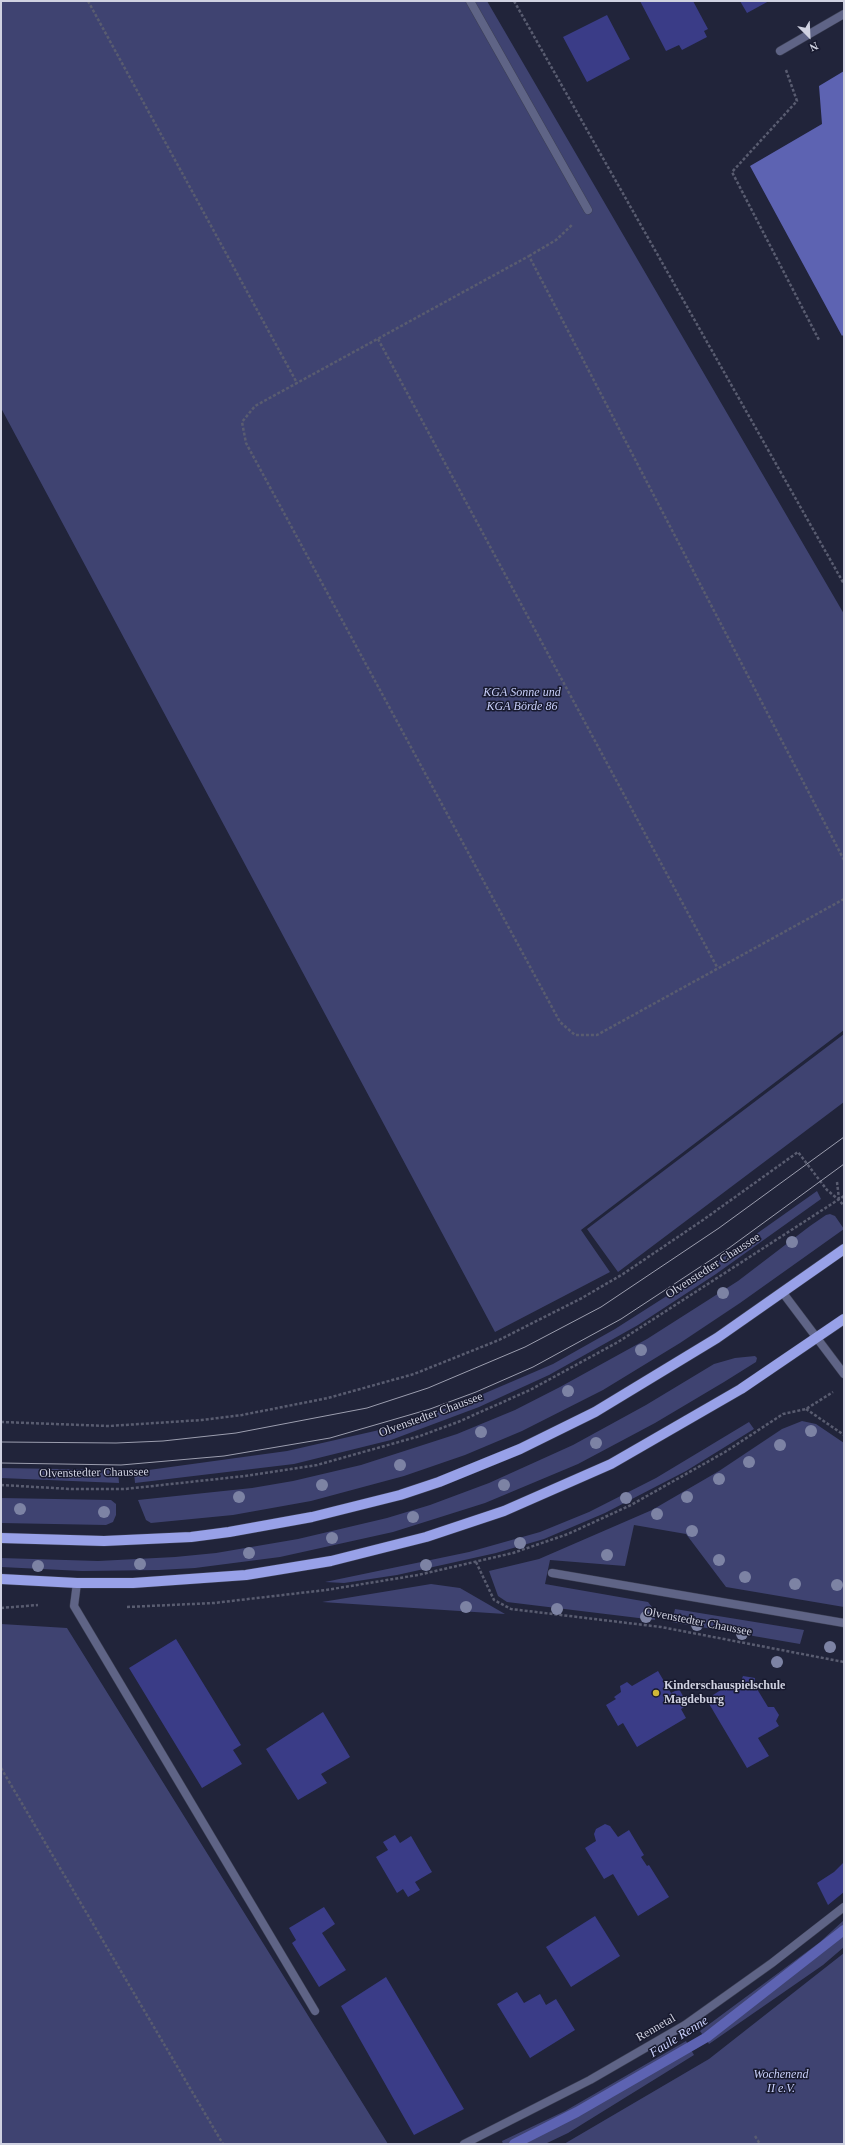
<!DOCTYPE html>
<html>
<head>
<meta charset="utf-8">
<style>
	body { margin:0 }
	#map { position:relative; width:845px; height:2145px; overflow:hidden; background:#21243a; font-family:"Times New Roman",serif }
	canvas { display:block }
	.frame { position:absolute; inset:0; border:2px solid #d0d2e1; pointer-events:none }
	.north { position:absolute; left:789px; top:16px; width:40px; height:40px; -webkit-text-stroke:3px #181a2f; paint-order:stroke; rotate:156deg; font-size:11px; font-weight:700; line-height:16px; text-align:center; color:#d0d2e1 }
	.north::after { content:''; display:block; margin:auto; width:14px; height:18px; background:#d0d2e1; clip-path:polygon(50% 0,100% 100%,50% 72%,0 100%) }
</style>
</head>
<body>
<div id="map">
<canvas width="845" height="2145"></canvas>
<div class="frame"></div>
<div class="north">N</div>
</div>
<script>
const c = document.querySelector('canvas').getContext('2d');
c.lineJoin = 'round';
function fillPath(path, color) { c.fillStyle = color; c.fill(path, 'evenodd'); }
const poly = rows => new Path2D(rows.map(r => 'M' + r).join(''));
function stroke(path, color, width, dash) { c.strokeStyle = color; c.lineWidth = width; c.lineCap = dash ? 'butt' : 'round'; c.setLineDash(dash || []); c.stroke(path); }
function drawText(font, color, halo, rows, align = 'center') {
  c.font = font + ' "Times New Roman",serif'; c.lineWidth = 3; c.setLineDash([]); c.textBaseline = 'middle'; c.strokeStyle = halo; c.fillStyle = color; for (const [text, x, y, turn = 0] of rows) {
    c.save(); c.translate(x, y); c.rotate((+turn || 0) * Math.PI / 180); c.textAlign = isNaN(turn) ? turn : align; if (halo) c.strokeText(text, 0, 0); c.fillText(text, 0, 0); c.restore();
  }
}
fillPath(poly([
	[1,1,487,1,844,614,844,1030,581,1230,610,1272,495,1332,1,408],
	[844,1034,844,1102,618,1272,587,1229],
	[817,1191,821,1199,716,1274,638,1325,549,1375,479,1407,391,1440,294,1464,135,1483,134,1472,287,1451,388,1428,462,1403,553,1364,615,1329,687,1283],
	[830,1214,835,1216,844,1229,740,1303,680,1343,603,1390,522,1431,465,1455,404,1476,311,1501,233,1515,151,1523,146,1520,138,1500,252,1488,293,1481,361,1465,457,1434,515,1410,560,1387,647,1339,738,1281,810,1226,826,1215],
	[755,1356,757,1358,756,1362,724,1382,655,1423,578,1464,485,1503,393,1532,280,1557,195,1568,159,1570,82,1571,1,1567,1,1558,98,1561,175,1557,216,1553,298,1539,387,1518,430,1505,489,1483,573,1445,646,1405,714,1364,735,1358],
	[802,1421,816,1424,844,1443,844,1607,726,1587,686,1534,634,1525,625,1566,550,1560,545,1584,648,1602,655,1611,655,1620,507,1602,498,1596,489,1571,539,1559,652,1510,719,1471,782,1429],
	[749,1422,754,1429,686,1471,605,1513,544,1539,496,1553,397,1575,344,1583,325,1582,469,1552,540,1532,589,1512,656,1478],
	[1,1468,118,1470,119,1483,1,1478],
	[1,1498,111,1500,116,1504,116,1515,113,1522,106,1525,1,1523],
	[431,1584,460,1588,505,1614,322,1602],
	[675,1609,804,1630,800,1644,672,1622],
	[1,1624,67,1628,388,2144,1,2144],
	[844,1920,844,1947,823,1965,709,2044,700,2031,820,1942],
	[844,1953,844,2144,564,2144,709,2059],
	[686,2041,694,2055,568,2133,545,2144,503,2144,502,2141,565,2111]
]), '#3f4371');
fillPath(poly([
	[844,71,844,334,842,336,750,166,822,124,819,86]
]), '#5d63b2');
stroke(poly([
	[514,2144,577,2112,707,2037,844,1930]
]), '#5d63b2', 10);
fillPath(poly([
	[640,1,693,1,708,29,704,31,707,37,682,50,679,45,666,51],
	[740,1,769,1,747,13],
	[607,15,630,59,587,82,563,37],
	[176,1639,241,1745,233,1750,242,1764,202,1788,129,1668],
	[658,1671,671,1693,679,1689,688,1705,681,1709,686,1718,637,1747,623,1723,618,1726,606,1705,616,1699,614,1697,621,1692,620,1686,627,1682,632,1686],
	[743,1676,755,1678,754,1684,768,1707,774,1707,779,1715,776,1721,779,1726,758,1738,769,1756,747,1768,708,1702,712,1700,713,1695,724,1688,729,1689,741,1681],
	[323,1712,350,1757,321,1774,327,1783,298,1800,266,1749],
	[605,1824,610,1826,618,1837,629,1830,644,1855,641,1857,647,1866,649,1865,669,1897,638,1916,613,1874,604,1879,585,1848,596,1841,594,1834,596,1829],
	[395,1835,400,1843,411,1836,432,1872,415,1882,420,1890,408,1897,403,1889,397,1893,376,1857,388,1850,383,1842],
	[844,1862,844,1892,828,1905,817,1883,834,1872],
	[324,1907,335,1924,322,1933,346,1970,319,1987,292,1943,296,1940,289,1928],
	[595,1916,620,1956,571,1987,546,1947],
	[386,1977,464,2109,414,2135,341,2006],
	[517,1992,524,2003,540,1994,546,2005,556,1999,575,2030,530,2058,497,2004]
]), '#3a3c87');
const service = poly([
	[470,1,588,210],
	[77,1583,74,1606,315,2011]
]);
const minor = poly([
	[780,51,844,14],
	[552,1573,844,1623],
	[464,2144,590,2080,685,2025,772,1963,844,1907]
]);
const tertiary = poly([
	[783,1293,844,1374]
]);
const primary = poly([
	[1,1538,104,1541,191,1537,229,1532,312,1517,400,1495,439,1482,520,1449,595,1412,717,1338,844,1249],
	[1,1579,77,1583,133,1583,246,1575,331,1561,426,1537,504,1511,611,1464,741,1389,844,1319]
]);
stroke(service, '#3d4055', 9);
stroke(minor, '#3d4055', 9);
stroke(tertiary, '#3d4055', 9);
stroke(primary, '#3d4055', 11);
stroke(poly([
	[88,1,297,383],
	[514,1,844,584],
	[786,70,797,101,732,172,819,340],
	[529,256,556,240,573,224],
	[378,339,717,967],
	[844,860,529,256,255,406,242,422,246,443,560,1022,575,1035,597,1035,844,899],
	[837,1182,839,1199],
	[806,1409,844,1435],
	[1,1422,109,1426,202,1420,242,1415,328,1398,414,1374,499,1340,582,1298,623,1274,703,1220,798,1152,827,1190,839,1200,844,1206],
	[1,1485,71,1489,125,1489,245,1476,317,1465,420,1436,458,1422,530,1390,618,1342,844,1196],
	[476,1562,494,1600,511,1609,661,1627,844,1662],
	[127,1607,214,1603,326,1590,418,1575,513,1553,568,1534,631,1505,725,1452,783,1414,806,1409,833,1392],
	[1,1608,38,1605],
	[1,1768,223,2144],
	[755,2136,760,2144]
]), '#595c70', 2.5, [3, 2]);
stroke(service, '#5f6486', 8);
stroke(minor, '#5f6486', 8);
stroke(tertiary, '#5f6486', 8);
stroke(primary, '#98a1e8', 10);
stroke(poly([
	[1,1442,116,1443,163,1441,236,1433,367,1408,428,1388,525,1347,601,1307,719,1228,844,1137],
	[1,1463,121,1465,224,1456,330,1438,430,1409,476,1392,533,1367,621,1319,729,1248,844,1164]
]), '#9c9eaf', 1);
c.fillStyle = '#7d83a4';
for (const [x, y] of [
	[792,1242],
	[723,1293],
	[641,1350],
	[568,1391],
	[811,1431],
	[481,1432],
	[596,1443],
	[780,1445],
	[749,1462],
	[400,1465],
	[719,1479],
	[322,1485],
	[504,1485],
	[239,1497],
	[687,1497],
	[626,1498],
	[20,1509],
	[104,1512],
	[657,1514],
	[413,1517],
	[692,1531],
	[332,1538],
	[520,1543],
	[249,1553],
	[607,1555],
	[719,1560],
	[140,1564],
	[426,1565],
	[38,1566],
	[745,1577],
	[795,1584],
	[837,1585],
	[466,1607],
	[557,1609],
	[646,1617],
	[697,1625],
	[742,1634],
	[830,1647],
	[777,1662]
]) { c.beginPath(); c.arc(x, y, 6, 0, 2 * Math.PI); c.fill(); }
for (const [x, y, r, color] of [
	[656,1693,4,"#d0b837"]
]) { const dot = new Path2D(); dot.arc(x, y, r, 0, 2 * Math.PI); c.fillStyle = color; c.fill(dot); stroke(dot, '#181a2f', 1.5); }
drawText('italic 12px', '#c9d0fb', '#181a2f', [
	["KGA Sonne und",522,693],
	["KGA Börde 86",522,707],
	["Wochenend",781,2075],
	["II e.V.",781,2089]
]);
drawText('12px', '#d0d2e1', '#181a2f', [
	["Olvenstedter Chaussee",713,1266,-33],
	["Olvenstedter Chaussee",431,1415,-20],
	["Olvenstedter Chaussee",94,1473,-1],
	["Olvenstedter Chaussee",698,1622,11],
	["Rennetal",656,2028,-30]
]);
drawText('bold 12px', '#d0d2e1', '#181a2f', [
	["Kinderschauspielschule",664,1686],
	["Magdeburg",664,1700]
], 'left');
drawText('italic 13px', '#cbd2fe', '#181a2f', [
	["Faule Renne",679,2037,-32]
]);
</script>
</body>
</html>
